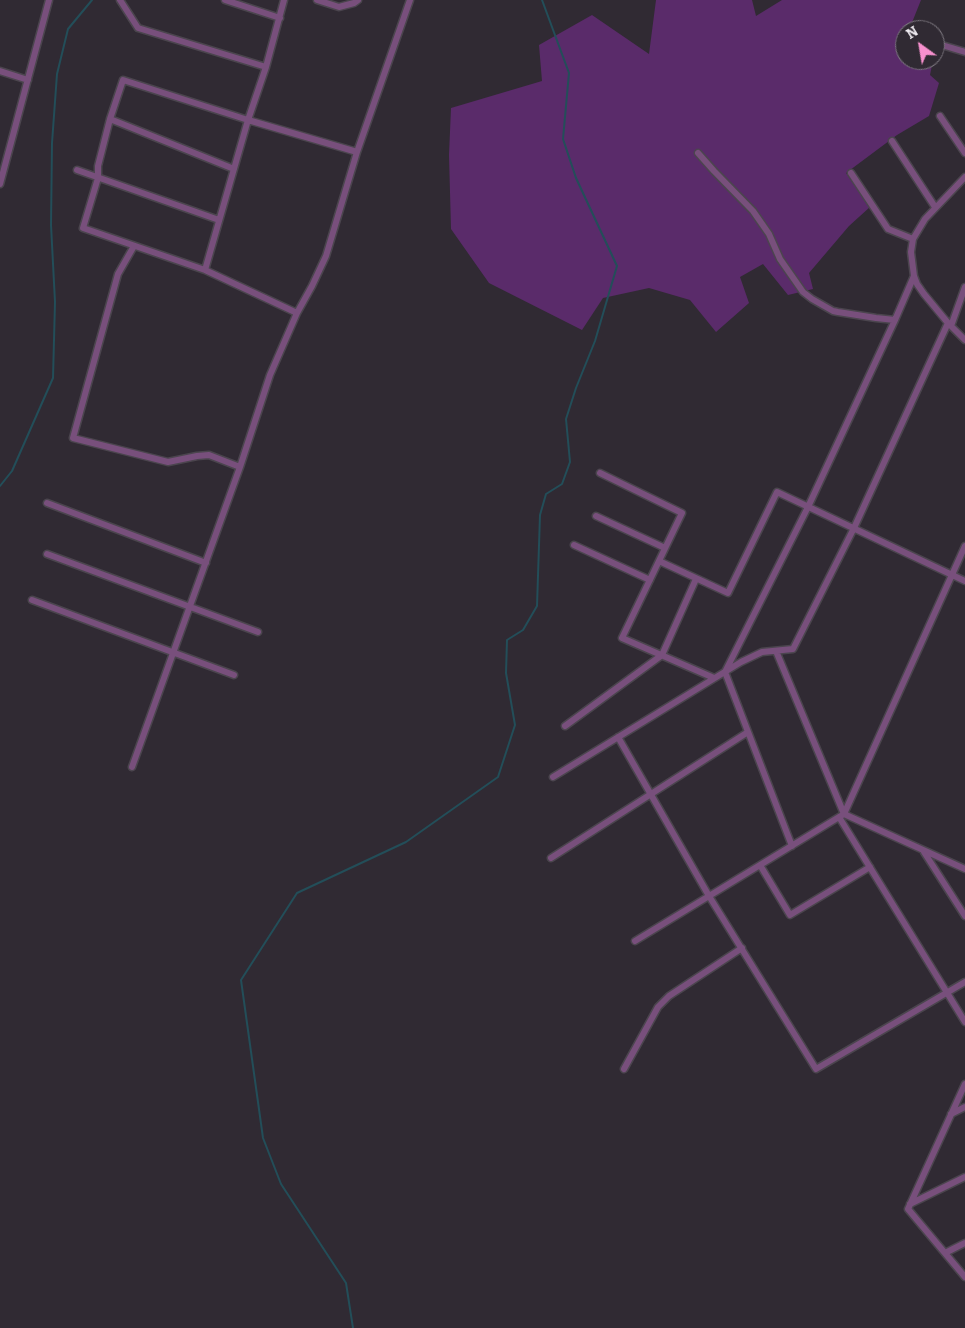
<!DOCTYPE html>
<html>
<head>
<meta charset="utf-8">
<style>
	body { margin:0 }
	#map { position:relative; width:965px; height:1328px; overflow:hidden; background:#302a33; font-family:Bitter,serif }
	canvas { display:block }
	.north { position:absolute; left:895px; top:20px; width:50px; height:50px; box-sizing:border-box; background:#302a33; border:1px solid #7c777f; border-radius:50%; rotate:328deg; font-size:14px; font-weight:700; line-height:20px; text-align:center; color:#efebf1 }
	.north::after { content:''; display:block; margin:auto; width:18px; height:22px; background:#f790ce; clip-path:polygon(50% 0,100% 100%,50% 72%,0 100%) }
</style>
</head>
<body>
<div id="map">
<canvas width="965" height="1328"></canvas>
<div class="north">N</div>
</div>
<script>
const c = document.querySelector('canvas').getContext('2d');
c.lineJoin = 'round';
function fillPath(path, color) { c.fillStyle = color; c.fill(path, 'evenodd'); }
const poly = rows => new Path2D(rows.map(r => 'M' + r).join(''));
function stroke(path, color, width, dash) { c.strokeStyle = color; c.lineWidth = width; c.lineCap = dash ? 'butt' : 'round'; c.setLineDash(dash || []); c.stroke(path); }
fillPath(poly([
	[656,0,752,0,756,16,782,0,921,0,909,30,905,30,905,60,933,60,930,75,939,83,929,116,897,135,846,173,870,207,849,226,809,273,813,289,788,295,763,264,740,277,749,303,716,332,690,300,649,288,603,298,582,330,489,283,451,229,449,155,451,108,542,81,539,45,592,15,649,54]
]), '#5a2b6a');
stroke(poly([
	[0,486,12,471,53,378,55,302,51,225,52,143,57,74,68,29,92,0],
	[353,1328,346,1283,281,1184,263,1138,241,980,297,893,406,842,498,777,515,725,506,673,507,640,523,630,537,606,540,515,546,494,562,484,570,462,566,419,576,388,595,341,617,266,576,178,563,139,569,73,542,0]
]), '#234e59', 2);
const minor = poly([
	[120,0,138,28,266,67],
	[225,0,280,18],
	[317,0,339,7,354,3,358,0],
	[935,43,965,52],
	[0,71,28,80],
	[940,116,965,153],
	[110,119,234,169],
	[892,141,935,207],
	[698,153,714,171,753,211,769,234,780,259,803,292,812,299,833,311,838,312,876,318,895,320],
	[77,170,219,220],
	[851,173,888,229,913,239],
	[965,177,925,219,913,239,911,252,914,276,917,284,924,294,948,323,965,340],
	[0,184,49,0],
	[134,246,118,274,73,438,168,462,197,456,209,455,240,467],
	[205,270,248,120,266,67,284,0],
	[297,313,205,270,83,228,98,178,98,166,110,119,123,80,248,120,357,152],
	[951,326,965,287],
	[600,473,682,513,622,638,714,678],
	[47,503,206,563],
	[596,516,665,548],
	[574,545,650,580],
	[47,554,258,632],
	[659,561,728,593,777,492,965,581],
	[32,600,234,675],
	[776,651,844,814,965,869],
	[565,726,662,655,696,579],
	[618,737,709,896,816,1069,965,982],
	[132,767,240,467,270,375,297,313,312,286,326,256,357,152,410,0],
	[553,777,741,662,762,652,793,649,854,528,948,323],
	[839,817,965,1022],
	[792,846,725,672,808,507,895,320,914,276],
	[924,852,965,916],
	[551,858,748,732],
	[760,865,790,915,870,867],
	[635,941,844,814,965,546],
	[624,1069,658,1007,669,996,742,948],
	[965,1084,908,1209,965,1277],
	[951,1114,965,1107],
	[910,1204,965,1177],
	[945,1253,965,1243]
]);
stroke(minor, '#4b454e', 9);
stroke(minor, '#784f7c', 6);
</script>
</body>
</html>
